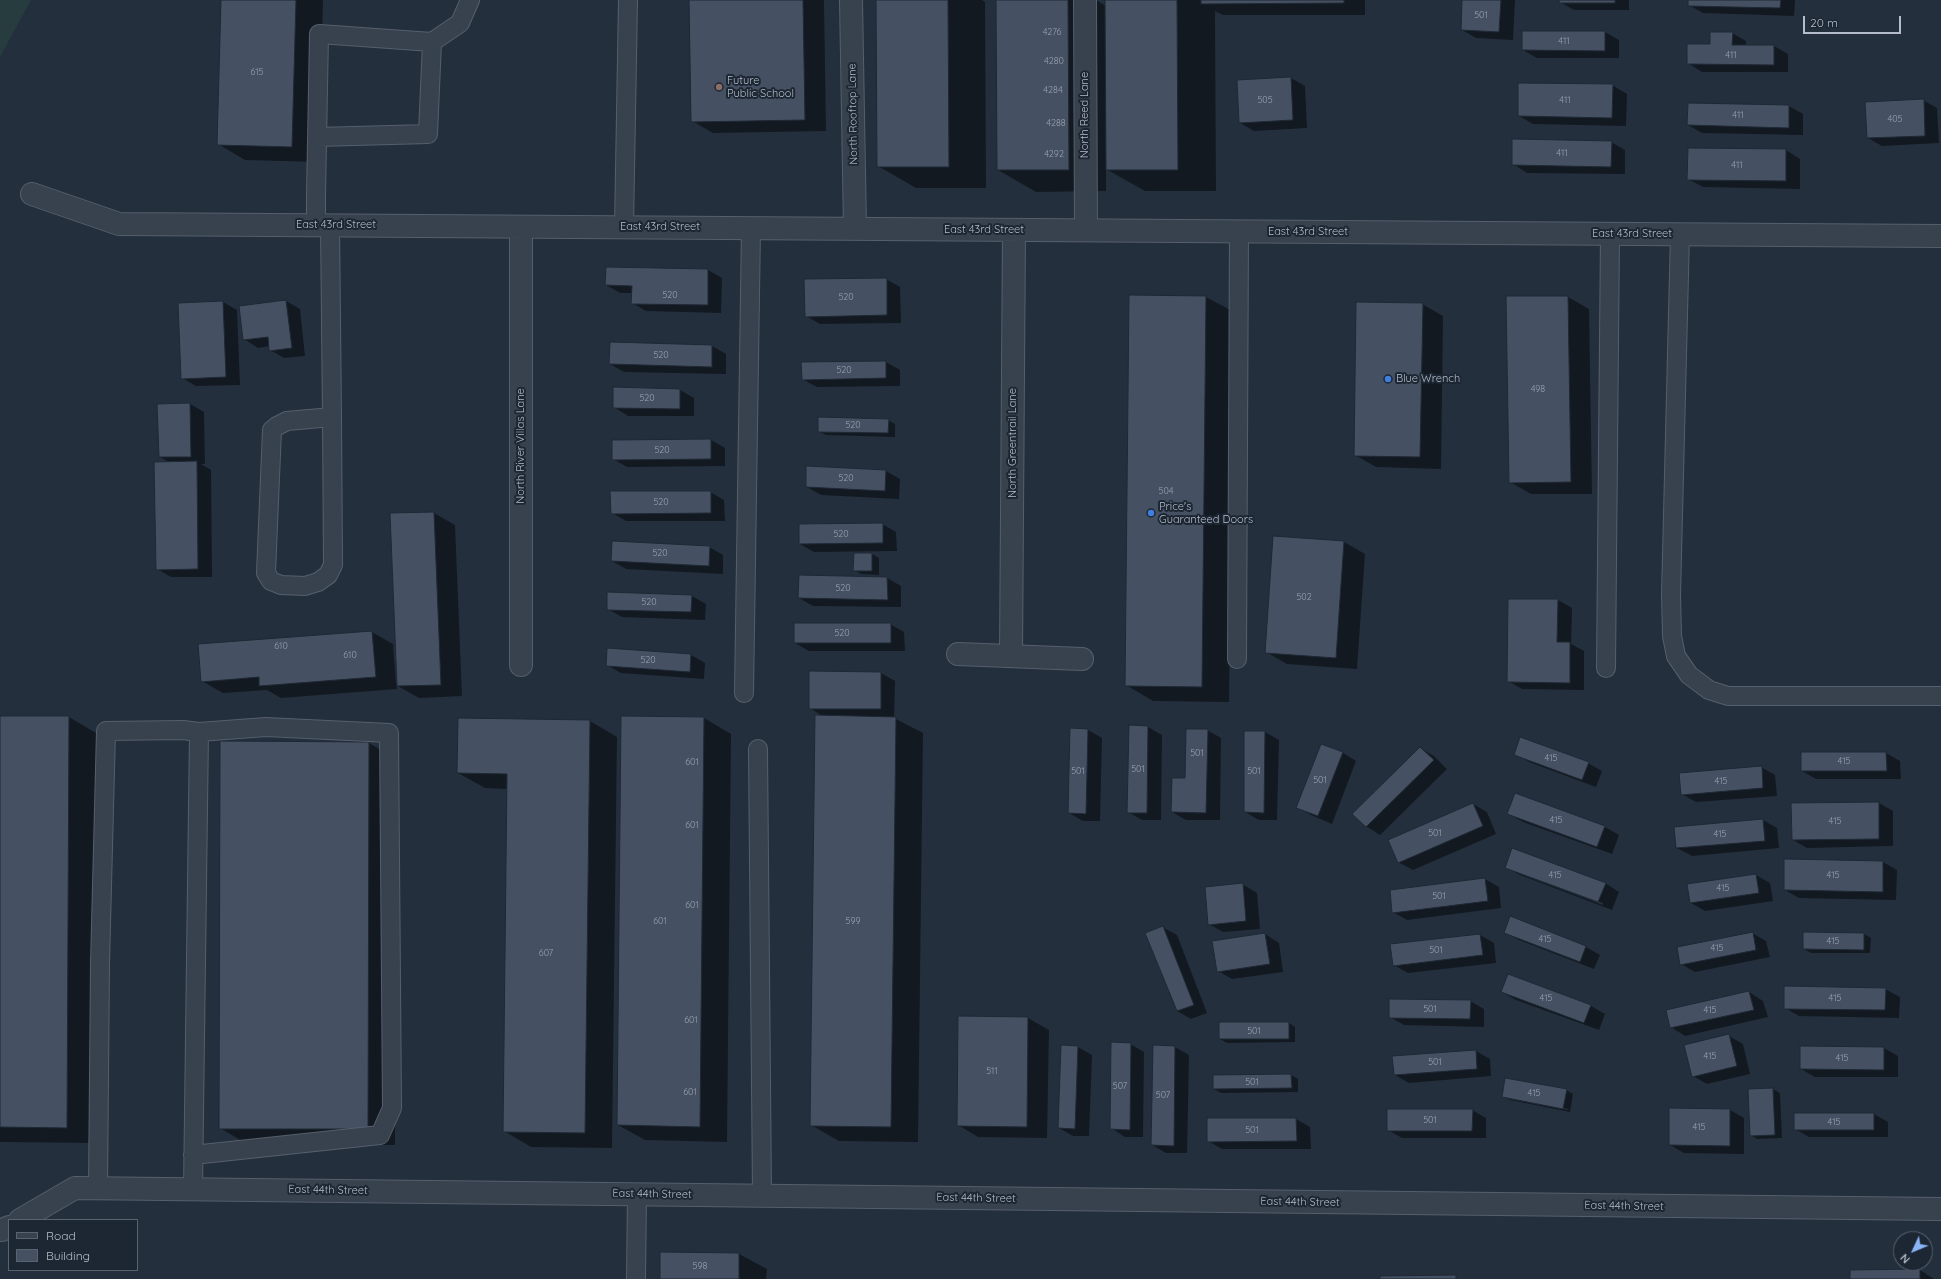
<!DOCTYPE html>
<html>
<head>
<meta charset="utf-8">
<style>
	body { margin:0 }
	#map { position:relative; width:1941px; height:1279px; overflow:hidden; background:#242f3e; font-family:Quicksand,sans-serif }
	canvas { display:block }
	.legend { position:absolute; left:8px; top:1219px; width:130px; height:52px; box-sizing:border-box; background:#1d2633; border:1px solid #59626f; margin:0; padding:5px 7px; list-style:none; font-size:12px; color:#b4bcc9 }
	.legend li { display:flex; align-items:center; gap:8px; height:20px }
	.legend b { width:20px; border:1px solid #59626f }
	.north { position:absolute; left:1893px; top:1231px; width:40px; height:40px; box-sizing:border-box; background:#1d2633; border:1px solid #59626f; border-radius:50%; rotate:226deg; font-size:11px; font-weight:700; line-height:16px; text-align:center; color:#b4bcc9 }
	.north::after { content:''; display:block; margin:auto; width:14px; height:18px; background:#8ab4f8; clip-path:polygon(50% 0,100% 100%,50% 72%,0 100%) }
	.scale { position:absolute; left:1803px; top:16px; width:98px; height:18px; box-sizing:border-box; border:2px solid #b4bcc9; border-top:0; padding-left:5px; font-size:12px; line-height:14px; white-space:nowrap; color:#b4bcc9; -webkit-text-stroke:3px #1d2633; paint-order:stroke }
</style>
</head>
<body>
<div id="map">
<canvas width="1941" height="1279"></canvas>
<ul class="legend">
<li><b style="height:5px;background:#38414e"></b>Road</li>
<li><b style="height:11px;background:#455162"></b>Building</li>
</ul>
<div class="north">N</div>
<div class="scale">20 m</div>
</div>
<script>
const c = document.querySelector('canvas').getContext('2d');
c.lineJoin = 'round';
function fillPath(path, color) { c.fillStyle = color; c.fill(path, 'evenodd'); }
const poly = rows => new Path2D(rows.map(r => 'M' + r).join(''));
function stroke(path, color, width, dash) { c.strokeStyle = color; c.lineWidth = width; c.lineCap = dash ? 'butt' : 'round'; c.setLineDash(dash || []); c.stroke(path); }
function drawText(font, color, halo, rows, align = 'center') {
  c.font = font + ' Quicksand,sans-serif'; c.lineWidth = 4; c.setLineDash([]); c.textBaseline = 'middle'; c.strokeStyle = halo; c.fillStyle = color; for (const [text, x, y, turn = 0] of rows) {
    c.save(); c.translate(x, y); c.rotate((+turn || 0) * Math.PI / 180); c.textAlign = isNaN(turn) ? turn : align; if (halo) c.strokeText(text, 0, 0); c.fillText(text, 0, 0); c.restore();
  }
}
fillPath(poly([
	[0,0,31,0,0,57]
]), '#263c3f');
fillPath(poly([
	[222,0,323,0,319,162,245,160,218,144],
	[690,0,824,0,826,131,713,133,692,121],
	[877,0,982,0,985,2,986,188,916,188,878,166],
	[997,0,1096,0,1106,6,1106,0,1365,0,1365,15,1223,15,1215,11,1216,191,1145,191,1106,169,1106,191,1036,192,998,170],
	[1463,0,1515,0,1513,40,1476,38,1462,30],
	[1560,0,1629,0,1629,10,1574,10,1560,2],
	[1689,0,1795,0,1794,16,1703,13,1689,5],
	[1605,32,1619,40,1619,58,1537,58,1523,50],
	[1732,33,1746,41,1746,46,1774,46,1788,54,1788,72,1702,72,1688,63,1711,45],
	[1291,78,1305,86,1307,128,1254,131,1240,123],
	[1612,85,1627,94,1626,126,1533,124,1519,116],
	[1923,100,1937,108,1939,143,1882,146,1868,138],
	[1789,106,1803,114,1803,135,1702,133,1688,125],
	[1611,142,1625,150,1625,174,1527,173,1513,164],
	[1786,150,1800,159,1800,189,1703,187,1688,179],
	[607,268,708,270,722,278,721,313,646,311,632,303,632,293,620,293,606,285],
	[886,279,900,287,901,323,820,324,806,316],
	[1130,296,1206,297,1234,312,1229,702,1153,701,1126,685],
	[1568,297,1589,309,1592,494,1531,494,1510,482],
	[286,301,300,309,305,356,284,358,270,350,270,346,258,348,244,339],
	[223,302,237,310,240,385,196,386,182,378],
	[1422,304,1443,316,1441,469,1376,467,1355,455],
	[712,346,726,354,726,374,624,372,610,364],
	[886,362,900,370,900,386,817,387,802,379],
	[680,390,694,398,694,416,628,416,614,407],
	[190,404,204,412,205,464,201,464,211,470,212,577,171,577,157,569,169,462,160,457],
	[888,420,895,424,895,437,826,435,819,431],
	[711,440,725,448,725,466,627,467,613,459,613,441],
	[886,471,900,479,899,499,821,495,807,487],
	[710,492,724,500,725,521,626,521,612,513],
	[434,513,455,525,462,696,419,698,396,685,397,689,281,698,267,690,223,693,202,681,372,632,393,644,396,684,398,684,391,514],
	[882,524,896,532,897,551,814,552,800,544],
	[1344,542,1365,554,1357,669,1287,664,1266,652],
	[709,547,723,555,723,574,626,569,612,561],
	[855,554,872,554,879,558,879,575,861,574,854,570],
	[800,576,887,578,901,586,901,607,813,606,799,598],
	[692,596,706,604,705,620,622,617,608,609],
	[1558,600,1572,608,1571,644,1584,651,1584,690,1522,689,1508,681],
	[890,624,904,632,905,651,809,651,795,643],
	[608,649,691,655,705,663,704,679,621,673,607,665],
	[881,673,895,681,894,718,923,733,918,1142,839,1141,811,1125,824,717,810,708],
	[0,717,69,717,96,733,94,1143,0,1142],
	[704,718,731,734,727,1142,645,1140,618,1125],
	[590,721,617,737,612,1148,531,1147,504,1131,508,789,485,788,458,773],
	[1130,726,1148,727,1162,735,1161,820,1142,820,1128,812],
	[1088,730,1102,738,1100,821,1083,821,1069,813],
	[1207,730,1221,738,1220,820,1186,820,1172,812],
	[1265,732,1279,740,1277,820,1259,820,1245,812],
	[221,742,369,743,396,759,395,1145,247,1144,220,1128],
	[1420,748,1434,756,1447,769,1380,835,1366,826],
	[1342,752,1356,761,1332,824,1311,815,1297,807],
	[1802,753,1886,753,1900,761,1901,779,1816,779,1802,771],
	[1515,754,1588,763,1602,771,1596,787,1529,762],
	[1761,767,1775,775,1777,796,1696,802,1682,794],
	[1516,795,1605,827,1619,835,1612,854,1523,822,1509,814],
	[1879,803,1893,811,1893,846,1807,848,1793,840],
	[1473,804,1487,812,1496,834,1413,870,1398,862],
	[1763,820,1777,828,1779,848,1692,856,1677,848,1675,828],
	[1883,862,1897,870,1896,900,1799,898,1785,890],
	[1506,867,1605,883,1619,892,1612,910,1520,875],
	[1520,872,1603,903,1603,905,1520,874],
	[1756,875,1770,883,1773,901,1705,911,1691,903],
	[1485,879,1499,887,1501,908,1407,920,1393,912],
	[1242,884,1257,893,1260,929,1223,932,1209,924],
	[1511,918,1586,947,1600,955,1594,969,1519,940,1505,932],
	[1162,927,1177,935,1207,1013,1191,1019,1177,1011],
	[1752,933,1766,941,1770,957,1695,972,1681,964],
	[1265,934,1279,943,1283,972,1232,979,1218,971],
	[1864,934,1871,938,1870,953,1811,953,1804,949],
	[1480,935,1494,943,1496,963,1408,973,1394,965],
	[1885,989,1900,997,1899,1018,1799,1016,1785,1008],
	[1502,992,1591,1006,1605,1014,1599,1030,1516,1000],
	[1749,992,1763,1001,1768,1017,1685,1036,1671,1027],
	[1470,1001,1484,1009,1484,1027,1404,1025,1390,1017],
	[1028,1018,1049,1030,1047,1138,978,1137,958,1125],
	[1289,1023,1295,1027,1295,1042,1227,1043,1220,1039],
	[1729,1036,1743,1044,1750,1074,1707,1084,1693,1076],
	[1130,1044,1144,1052,1143,1137,1125,1137,1111,1128],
	[1078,1047,1092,1055,1089,1136,1073,1136,1059,1128],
	[1175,1047,1189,1055,1187,1153,1166,1153,1152,1145],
	[1884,1048,1898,1056,1898,1077,1815,1077,1801,1069],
	[1476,1051,1490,1059,1491,1076,1409,1083,1395,1075],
	[1291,1075,1298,1079,1298,1092,1221,1093,1214,1089,1214,1076],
	[1773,1089,1780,1093,1782,1138,1757,1139,1751,1135,1749,1090],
	[1566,1090,1573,1094,1570,1112,1510,1100,1503,1096],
	[1509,1097,1568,1109,1568,1110,1509,1099],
	[1670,1109,1730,1110,1744,1118,1744,1154,1684,1153,1670,1145],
	[1472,1110,1486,1118,1486,1138,1402,1138,1388,1130],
	[1874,1114,1888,1122,1888,1137,1809,1137,1795,1129],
	[1296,1119,1310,1127,1311,1149,1222,1149,1208,1141],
	[661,1253,739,1254,767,1269,766,1279,661,1279],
	[1920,1270,1934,1279,1851,1279]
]), '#0007');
const building = poly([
	[221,0,296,0,292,147,217,145,221,0],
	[689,0,803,0,805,120,691,122,689,0],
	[876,0,948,0,949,167,877,167,876,0],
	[996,0,1068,0,1069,170,997,170,996,0],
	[1105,0,1177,0,1178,170,1106,170,1105,0],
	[1201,0,1344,0,1344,3,1201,4,1201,0],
	[1462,0,1501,0,1499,32,1461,30,1462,0],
	[1559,0,1615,0,1615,3,1559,3,1559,0],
	[1688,0,1781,0,1780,8,1688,6,1688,0],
	[1522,31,1605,31,1605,51,1522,50,1522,31],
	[1710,32,1733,32,1732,45,1774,45,1774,65,1687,64,1687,44,1710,44,1710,32],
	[1291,77,1293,120,1239,123,1237,80,1291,77],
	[1518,83,1613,84,1612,118,1518,116,1518,83],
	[1924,99,1925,136,1867,138,1865,102,1924,99],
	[1688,103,1789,105,1789,128,1687,125,1688,103],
	[1512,139,1612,141,1611,167,1512,165,1512,139],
	[1688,148,1786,149,1786,181,1687,180,1688,148],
	[606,267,708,269,708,305,631,304,632,286,605,285,606,267],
	[887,278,887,315,805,317,804,279,887,278],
	[1129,295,1206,296,1202,687,1125,686,1129,295],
	[1506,296,1568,296,1571,482,1509,483,1506,296],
	[286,300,292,348,269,351,268,337,243,340,239,306,286,300],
	[223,301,226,377,181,379,178,303,223,301],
	[1356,302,1423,303,1420,457,1354,456,1356,302],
	[610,342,712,345,712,367,609,364,610,342],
	[886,361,886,378,802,380,801,362,886,361],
	[613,387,680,389,680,409,613,408,613,387],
	[190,403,191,457,159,457,157,404,190,403],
	[818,417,889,419,888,433,818,432,818,417],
	[711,439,711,459,612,460,612,440,711,439],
	[197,461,198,569,156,570,154,462,197,461],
	[806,466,886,470,885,491,806,487,806,466],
	[610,491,711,491,711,513,611,514,610,491],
	[434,512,441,685,397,686,390,513,434,512],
	[883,523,883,543,799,544,799,524,883,523],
	[1273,536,1344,541,1336,658,1265,653,1273,536],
	[612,541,710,546,709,566,611,561,612,541],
	[854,553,872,553,872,571,853,571,854,553],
	[799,575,887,577,888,600,798,598,799,575],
	[607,592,692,595,691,612,607,610,607,592],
	[1508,599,1558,599,1557,642,1570,642,1570,683,1507,682,1508,599],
	[794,623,891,623,891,643,794,643,794,623],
	[372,631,376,677,259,686,259,677,201,682,198,644,372,631],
	[607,648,691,654,690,672,606,666,607,648],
	[809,671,881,672,881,709,809,709,809,671],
	[815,715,896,717,891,1127,810,1126,815,715],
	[0,716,69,716,67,1128,0,1127,0,716],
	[621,716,704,717,700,1127,617,1125,621,716],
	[458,718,590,720,585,1133,503,1132,507,774,457,773,458,718],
	[1129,725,1148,726,1147,813,1127,813,1129,725],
	[1070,728,1088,729,1086,814,1068,813,1070,728],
	[1186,729,1208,729,1206,813,1171,812,1172,778,1185,778,1186,729],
	[1244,731,1265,731,1264,813,1244,812,1244,731],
	[1520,737,1589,762,1582,780,1514,755,1520,737],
	[220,741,369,742,368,1129,219,1129,220,741],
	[1321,744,1343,752,1318,816,1296,808,1321,744],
	[1420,747,1434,760,1366,827,1352,814,1420,747],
	[1801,752,1886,752,1887,771,1801,771,1801,752],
	[1762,766,1763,788,1681,795,1679,773,1762,766],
	[1515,793,1605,826,1597,847,1507,814,1515,793],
	[1879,802,1879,839,1792,840,1791,803,1879,802],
	[1473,803,1483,826,1398,863,1388,840,1473,803],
	[1763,819,1765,841,1676,848,1674,827,1763,819],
	[1512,848,1606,883,1598,902,1505,868,1512,848],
	[1784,859,1883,861,1883,892,1784,890,1784,859],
	[1756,874,1759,893,1690,903,1687,884,1756,874],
	[1485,878,1488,901,1392,913,1390,890,1485,878],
	[1243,883,1246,921,1208,925,1205,887,1243,883],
	[1510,916,1586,946,1580,962,1504,933,1510,916],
	[1163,926,1194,1005,1177,1011,1145,933,1163,926],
	[1753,932,1756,950,1680,965,1677,947,1753,932],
	[1803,932,1864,933,1864,950,1803,949,1803,932],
	[1265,933,1270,964,1217,972,1212,941,1265,933],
	[1480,934,1483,955,1393,966,1390,944,1480,934],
	[1508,974,1591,1005,1584,1023,1501,992,1508,974],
	[1784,986,1886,988,1885,1010,1784,1009,1784,986],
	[1749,991,1754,1010,1670,1028,1666,1010,1749,991],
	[1389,999,1471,1000,1470,1019,1389,1018,1389,999],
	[958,1016,1028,1017,1027,1127,957,1126,958,1016],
	[1219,1022,1289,1022,1289,1039,1219,1039,1219,1022],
	[1729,1034,1737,1066,1692,1077,1684,1045,1729,1034],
	[1111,1042,1131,1043,1130,1130,1110,1129,1111,1042],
	[1061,1045,1078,1046,1075,1129,1058,1128,1061,1045],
	[1153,1045,1175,1046,1174,1146,1151,1145,1153,1045],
	[1800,1046,1884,1047,1884,1070,1800,1069,1800,1046],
	[1476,1050,1477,1069,1394,1075,1392,1056,1476,1050],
	[1291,1074,1292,1088,1213,1089,1213,1075,1291,1074],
	[1505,1078,1567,1089,1563,1109,1502,1097,1505,1078],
	[1773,1088,1775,1135,1750,1136,1748,1089,1773,1088],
	[1669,1108,1730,1109,1730,1146,1669,1145,1669,1108],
	[1387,1109,1473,1109,1472,1131,1387,1131,1387,1109],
	[1794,1113,1874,1113,1874,1130,1794,1130,1794,1113],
	[1207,1118,1296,1118,1297,1141,1207,1142,1207,1118],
	[660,1252,739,1253,739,1279,660,1279,660,1252],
	[1920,1269,1920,1279,1850,1279,1850,1270,1920,1269],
	[1456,1275,1456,1279,1380,1279,1380,1276,1456,1275]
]);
fillPath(building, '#455162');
stroke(building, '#1f2835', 1);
const service = poly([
	[432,42,460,23,470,0],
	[316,225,316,196,319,34,432,42,428,134,317,137],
	[330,225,332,417,333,565,328,575,318,582,305,586,281,585,271,581,266,573,272,430,277,426,287,421,332,417],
	[624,227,628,0],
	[1680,234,1671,595,1672,636,1676,656,1689,675,1709,690,1728,696,1941,696],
	[1237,659,1239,231],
	[1606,668,1610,234],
	[744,693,751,228],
	[758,749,762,1195],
	[193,1155,380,1135,392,1108,389,733,266,727,199,732],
	[98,1188,100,963,106,731,183,730,199,732,193,1189],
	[636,1279,637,1194]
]);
const minor = poly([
	[851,0,855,229],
	[1085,0,1086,230],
	[32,194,119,224,1941,236],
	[521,227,521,665],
	[958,654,1082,659],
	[1011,656,1014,230],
	[20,1220,75,1188,1941,1209],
	[2,1230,9,1227]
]);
stroke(service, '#565f6c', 20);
stroke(minor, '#565f6c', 24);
stroke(service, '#38414e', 18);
stroke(minor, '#38414e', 22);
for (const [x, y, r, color] of [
	[719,87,4,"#8d6e63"],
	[1388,379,4,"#3f7fe0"],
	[1151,513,4,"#3f7fe0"]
]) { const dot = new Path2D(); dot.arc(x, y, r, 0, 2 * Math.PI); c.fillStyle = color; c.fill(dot); stroke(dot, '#1d2633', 1.5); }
drawText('9px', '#98a1af', null, [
	["501",1481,15],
	["4276",1052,32],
	["411",1564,41],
	["411",1731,55],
	["4280",1054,61],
	["615",257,72],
	["4284",1053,90],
	["505",1265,100],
	["411",1565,100],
	["411",1738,115],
	["405",1895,119],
	["4288",1056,123],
	["411",1562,153],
	["4292",1054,154],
	["411",1737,165],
	["520",670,295],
	["520",846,297],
	["520",661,355],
	["520",844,370],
	["498",1538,389],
	["520",647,398],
	["520",853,425],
	["520",662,450],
	["520",846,478],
	["504",1166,491],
	["520",661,502],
	["520",841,534],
	["520",660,553],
	["520",843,588],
	["502",1304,597],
	["520",649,602],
	["520",842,633],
	["610",281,646],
	["610",350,655],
	["520",648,660],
	["501",1197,753],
	["415",1551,758],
	["415",1844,761],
	["601",692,762],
	["501",1138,769],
	["501",1078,771],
	["501",1254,771],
	["501",1320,780],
	["415",1721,781],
	["415",1556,820],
	["415",1835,821],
	["601",692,825],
	["501",1435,833],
	["415",1720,834],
	["415",1555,875],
	["415",1833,875],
	["415",1723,888],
	["501",1439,896],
	["601",692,905],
	["601",660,921],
	["599",853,921],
	["415",1545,939],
	["415",1833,941],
	["415",1717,948],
	["501",1436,950],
	["607",546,953],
	["415",1546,998],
	["415",1835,998],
	["501",1430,1009],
	["415",1710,1010],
	["601",691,1020],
	["501",1254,1031],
	["415",1710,1056],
	["415",1842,1058],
	["501",1435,1062],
	["511",992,1071],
	["501",1252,1082],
	["507",1120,1086],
	["601",690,1092],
	["415",1534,1093],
	["507",1163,1095],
	["501",1430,1120],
	["415",1834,1122],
	["415",1699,1127],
	["501",1252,1130],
	["598",700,1266]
]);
drawText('11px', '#b4bcc9', '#1d2633', [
	["Future",727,81],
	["Public School",727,94],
	["Blue Wrench",1396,379],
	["Price's",1159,507],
	["Guaranteed Doors",1159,520]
], 'left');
drawText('11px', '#b4bcc9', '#1d2633', [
	["North Rooftop Lane",853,114,-91],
	["North Reed Lane",1085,115,-90],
	["East 43rd Street",336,225],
	["East 43rd Street",660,227],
	["East 43rd Street",984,230],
	["East 43rd Street",1308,232],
	["East 43rd Street",1632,234],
	["North Greentrail Lane",1013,443,-90],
	["North River Villas Lane",521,446,-90],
	["East 44th Street",328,1190,1],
	["East 44th Street",652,1194,1],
	["East 44th Street",976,1198,1],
	["East 44th Street",1300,1202,1],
	["East 44th Street",1624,1206,1]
]);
</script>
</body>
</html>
